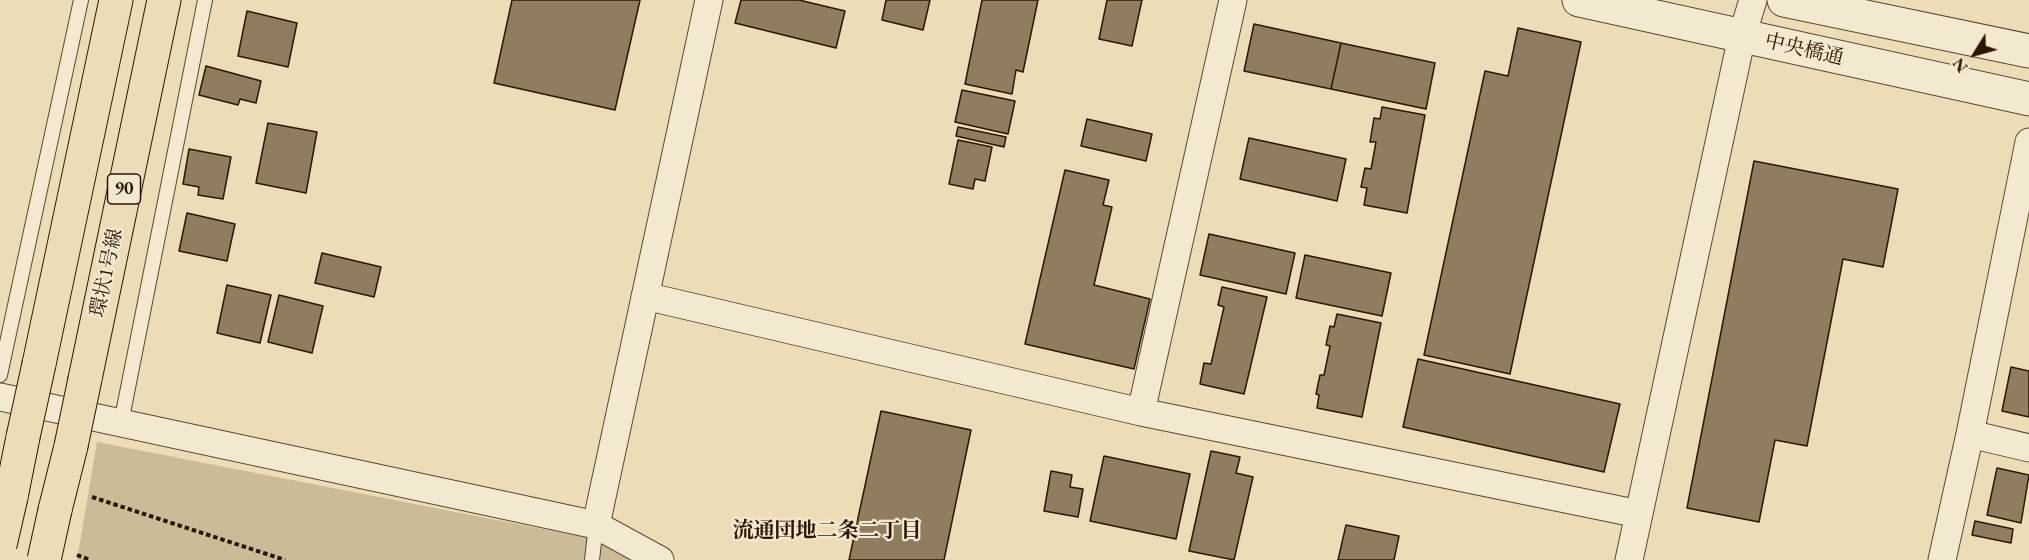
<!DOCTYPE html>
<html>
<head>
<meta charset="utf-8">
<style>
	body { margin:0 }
	#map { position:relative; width:2029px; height:560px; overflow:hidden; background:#edddb6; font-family:"EB Garamond",serif }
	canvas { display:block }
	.north { position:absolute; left:1945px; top:24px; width:60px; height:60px; -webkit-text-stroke:4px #f3e9d0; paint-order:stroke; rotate:233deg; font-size:16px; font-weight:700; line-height:24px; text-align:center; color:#2b1600 }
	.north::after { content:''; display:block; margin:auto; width:21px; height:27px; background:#2b1600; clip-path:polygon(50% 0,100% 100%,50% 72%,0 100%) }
</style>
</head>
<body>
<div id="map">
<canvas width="2029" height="560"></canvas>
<div class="north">N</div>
</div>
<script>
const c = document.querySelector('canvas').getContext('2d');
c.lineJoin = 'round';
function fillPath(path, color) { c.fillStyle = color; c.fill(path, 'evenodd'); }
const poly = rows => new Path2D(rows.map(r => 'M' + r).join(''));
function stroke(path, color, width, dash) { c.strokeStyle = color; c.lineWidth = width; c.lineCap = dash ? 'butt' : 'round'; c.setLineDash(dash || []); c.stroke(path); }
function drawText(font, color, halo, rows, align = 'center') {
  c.font = font + ' "EB Garamond","Noto Serif JP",serif'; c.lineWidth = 4.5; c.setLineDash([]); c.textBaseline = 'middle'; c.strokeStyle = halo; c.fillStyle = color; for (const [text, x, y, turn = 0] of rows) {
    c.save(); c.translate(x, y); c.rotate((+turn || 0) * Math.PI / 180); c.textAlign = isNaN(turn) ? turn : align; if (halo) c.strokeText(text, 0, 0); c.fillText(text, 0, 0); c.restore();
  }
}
fillPath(poly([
	[97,442,599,540,637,560,77,560]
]), '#ccbb97');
const building = poly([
	[512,0,640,0,615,110,494,83,512,0],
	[741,0,799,0,845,11,836,48,735,23,741,0],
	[886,0,930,0,923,30,882,20,886,0],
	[982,0,1038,0,1023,72,1016,70,1012,94,965,84,982,0],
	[1107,0,1142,0,1132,46,1099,39,1107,0],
	[247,11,297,23,288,67,238,56,247,11],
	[1254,24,1341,43,1331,89,1244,71,1254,24],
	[1518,28,1581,42,1510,374,1424,355,1485,71,1508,76,1518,28],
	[1341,43,1435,63,1426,109,1331,89,1341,43],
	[206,66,261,81,256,103,240,99,238,105,199,95,206,66],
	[962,90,1015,101,1008,134,955,122,962,90],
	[1382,107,1425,115,1407,213,1364,205,1367,188,1361,187,1365,168,1371,169,1376,142,1370,142,1374,118,1380,119,1382,107],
	[1087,119,1152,134,1146,161,1081,146,1087,119],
	[268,123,317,132,306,193,256,183,268,123],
	[958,127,1006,137,1004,147,956,136,958,127],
	[1249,138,1346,159,1337,201,1240,179,1249,138],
	[958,140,992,147,985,181,975,179,973,189,949,184,958,140],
	[189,149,231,157,223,199,198,195,199,187,183,184,189,149],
	[1754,161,1898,189,1883,267,1843,259,1807,446,1775,440,1759,522,1687,508,1754,161],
	[1065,170,1109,180,1103,205,1112,207,1094,285,1150,299,1134,369,1025,344,1065,170],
	[187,213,235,224,227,261,179,251,187,213],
	[1209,234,1295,253,1286,294,1200,275,1209,234],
	[322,253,381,267,374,297,315,283,322,253],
	[1305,255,1391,273,1382,316,1296,298,1305,255],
	[227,285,271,295,260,343,217,333,227,285],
	[1222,287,1267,297,1244,394,1200,384,1204,363,1211,364,1224,307,1218,305,1222,287],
	[279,295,323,306,312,353,268,342,279,295],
	[1337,314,1381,323,1362,417,1317,408,1319,395,1316,394,1320,375,1324,375,1330,346,1326,345,1330,326,1334,327,1337,314],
	[1418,359,1620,404,1604,472,1403,427,1418,359],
	[2011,367,2029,371,2029,417,2002,411,2011,367],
	[881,411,971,430,944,560,849,560,881,411],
	[1211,451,1240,457,1236,473,1253,477,1234,560,1189,551,1211,451],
	[1104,456,1190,474,1176,539,1090,521,1104,456],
	[1997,468,2029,475,2021,523,1987,515,1997,468],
	[1051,471,1072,475,1070,487,1083,489,1078,517,1044,511,1051,471],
	[1975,521,2013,529,2011,543,1972,535,1975,521],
	[1346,525,1399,536,1394,560,1338,560,1346,525]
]);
fillPath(building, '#907d5f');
stroke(building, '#2b1600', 1.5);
const service = poly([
	[0,375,81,0],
	[121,423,205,0],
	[592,560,596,525]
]);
const minor = poly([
	[645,296,1141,412,1639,514],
	[0,397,596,525,660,560],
	[1141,412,1233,0],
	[1970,434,2029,448],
	[596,525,709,0],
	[1629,560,1742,36,1753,0],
	[1942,560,1970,434,2029,142]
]);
const tertiary = poly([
	[1579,0,2029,99],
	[1784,0,2029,51]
]);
const primary = poly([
	[39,364,116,0],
	[85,379,164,0],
	[11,497,23,437],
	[55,510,71,446]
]);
stroke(service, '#5c482e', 16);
stroke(minor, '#5c482e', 29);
stroke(tertiary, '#5c482e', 35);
stroke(primary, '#2b1600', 35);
stroke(poly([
	[92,497,285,560],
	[77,555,90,560]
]), '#2b1600', 4, [4.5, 3]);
stroke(service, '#f3e9d0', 14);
stroke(minor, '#f3e9d0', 27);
stroke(tertiary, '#f3e9d0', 33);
stroke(primary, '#edddb6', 33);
const primaryBridge = poly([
	[23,437,39,364],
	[71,446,85,379],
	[0,545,11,497],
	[44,560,55,510]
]);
stroke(primaryBridge, '#2b1600', 35, []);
stroke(primaryBridge, '#edddb6', 33);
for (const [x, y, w] of [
	[124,189,33]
]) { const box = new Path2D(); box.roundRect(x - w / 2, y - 15, w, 30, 4.5); c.fillStyle = '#f3e9d0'; c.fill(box); stroke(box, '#2b1600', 1.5); }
drawText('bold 18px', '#2b1600', null, [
	["90",124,189]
]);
drawText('20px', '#2b1600', '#f3e9d0', [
	["中央橋通",1804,50,13],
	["環状1号線",107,273,-78]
]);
drawText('bold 21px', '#2b1600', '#f3e9d0', [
	["流通団地二条二丁目",827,531]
]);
</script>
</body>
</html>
